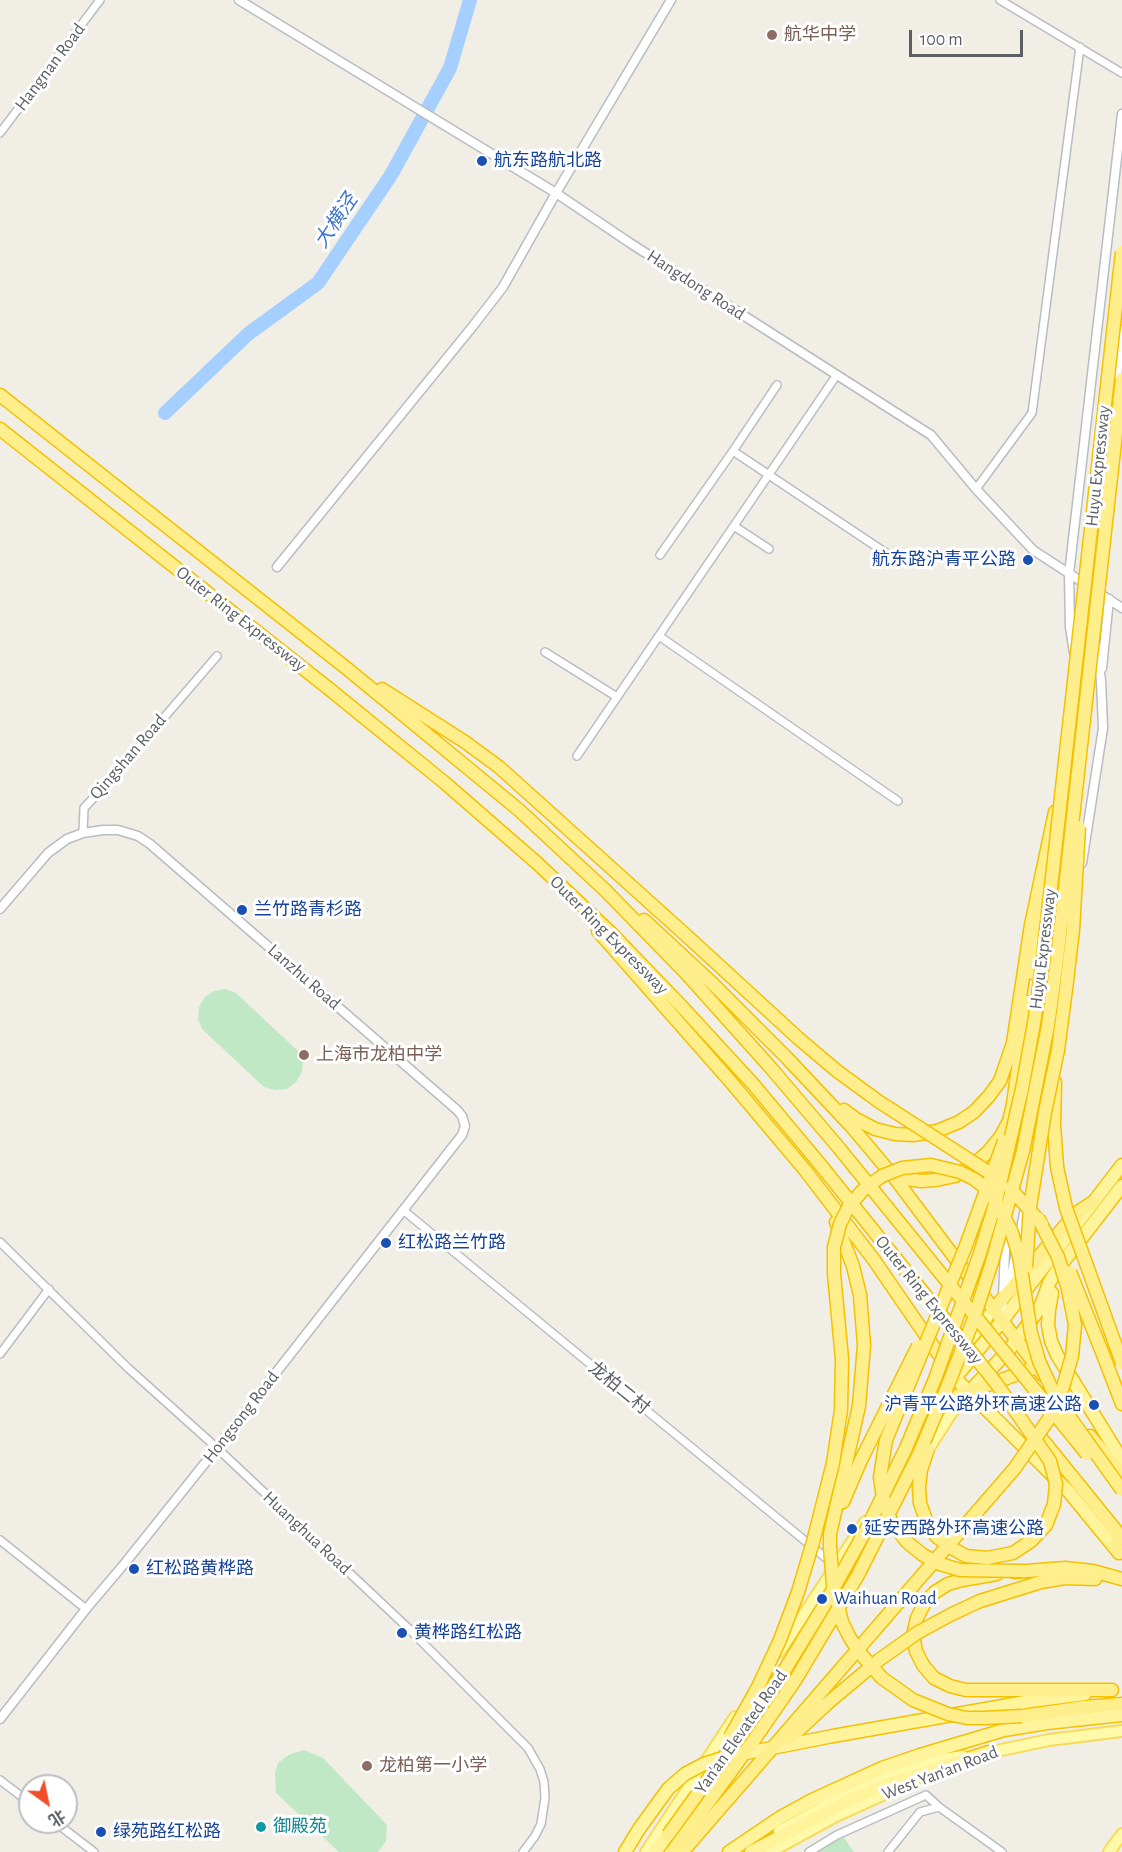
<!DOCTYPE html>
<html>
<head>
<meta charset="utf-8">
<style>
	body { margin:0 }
	#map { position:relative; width:1122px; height:1852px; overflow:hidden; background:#f0eee5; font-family:"Alegreya Sans","Noto Sans SC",sans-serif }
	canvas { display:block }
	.north { position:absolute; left:18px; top:1774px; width:60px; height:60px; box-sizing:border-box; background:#fff; border:2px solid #bebfc2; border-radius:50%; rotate:147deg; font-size:16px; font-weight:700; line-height:24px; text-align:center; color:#5c6066 }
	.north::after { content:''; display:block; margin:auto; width:21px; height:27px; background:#f14d29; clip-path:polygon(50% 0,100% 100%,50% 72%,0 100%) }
	.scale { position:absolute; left:909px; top:30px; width:114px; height:27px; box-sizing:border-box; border:3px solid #5c6066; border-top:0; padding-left:8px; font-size:18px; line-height:21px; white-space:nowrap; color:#5c6066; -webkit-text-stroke:4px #fff; paint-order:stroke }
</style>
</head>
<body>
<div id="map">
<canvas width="1122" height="1852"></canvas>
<div class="north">北</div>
<div class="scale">100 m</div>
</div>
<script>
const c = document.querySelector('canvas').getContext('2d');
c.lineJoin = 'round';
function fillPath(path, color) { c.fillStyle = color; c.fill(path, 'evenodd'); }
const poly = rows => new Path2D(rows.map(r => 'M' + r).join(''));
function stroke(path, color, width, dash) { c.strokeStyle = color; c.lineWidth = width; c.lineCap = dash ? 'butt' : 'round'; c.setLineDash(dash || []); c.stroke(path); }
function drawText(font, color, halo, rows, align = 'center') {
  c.font = font + ' "Alegreya Sans","Noto Sans SC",sans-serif'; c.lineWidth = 6; c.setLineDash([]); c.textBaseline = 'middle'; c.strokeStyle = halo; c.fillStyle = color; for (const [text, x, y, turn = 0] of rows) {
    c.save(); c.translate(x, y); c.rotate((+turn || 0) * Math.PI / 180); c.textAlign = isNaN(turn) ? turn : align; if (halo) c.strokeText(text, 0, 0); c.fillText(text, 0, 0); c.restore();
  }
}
fillPath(poly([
	[225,989,236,993,298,1051,303,1061,302,1072,296,1082,287,1089,275,1090,264,1087,202,1029,198,1019,199,1007,205,997,214,991],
	[304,1750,323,1758,387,1825,386,1841,378,1852,339,1852,276,1793,275,1773,278,1763,290,1754],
	[842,1835,854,1852,816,1852]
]), '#c0e8c4');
stroke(poly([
	[165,413,248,334,318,283,391,175,450,68,470,0]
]), '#a5cfff', 14);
const minor = poly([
	[1000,0,1122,73],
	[0,133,100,0],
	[777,385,733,451,886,553],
	[976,489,1032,413,1080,47],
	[734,526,769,549],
	[660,555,733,451],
	[659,636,898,801],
	[545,652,617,697],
	[577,756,836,376],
	[83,833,84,808,106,785,217,656],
	[403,1210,832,1563],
	[0,1242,128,1368,217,1448,408,1628,528,1748,540,1769,544,1782,545,1798,541,1824,535,1836,523,1852],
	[0,1354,49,1289],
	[0,1540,86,1609],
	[0,1780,30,1803],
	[55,1822,94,1852],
	[809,1852,837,1835,926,1795,939,1807],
	[888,1852,920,1812,939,1807,1002,1852]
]);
const tertiary = poly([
	[239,0,556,193,630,243,931,435,976,489,1033,550,1122,608],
	[1116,386,1122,330],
	[277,567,473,326,503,287,556,193,671,0],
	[1074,653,1070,627,1069,574,1122,114],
	[1102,668,1109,599],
	[1065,817,1071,768,1071,750],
	[1082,863,1103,728,1101,680,1096,647],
	[0,909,48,853,67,839,83,833,103,830,118,830,138,836,150,844,457,1110,462,1116,465,1126,462,1135,217,1448,125,1563,86,1609,0,1719],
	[1022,1127,1035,1048],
	[1008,1291,1026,1204],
	[1002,1320,1006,1228]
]);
const primary = poly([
	[966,1345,993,1310],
	[922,1426,948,1367,952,1362],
	[908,1453,929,1421],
	[925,1454,952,1412,969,1392],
	[848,1573,877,1528],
	[779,1652,865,1522],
	[982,1754,1049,1740,1122,1731],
	[712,1788,736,1751],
	[779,1831,847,1793,881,1779,937,1760,963,1756],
	[646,1852,735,1717],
	[770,1852,832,1818,915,1780],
	[1109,1852,1122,1834]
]);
const trunk = poly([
	[1052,1293,1049,1310,1048,1325,1051,1341,1057,1355,1122,1460],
	[969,1392,1009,1350,1040,1308,1049,1283,1057,1270,1122,1186],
	[1119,1553,1069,1492,955,1378,1002,1321,1122,1165],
	[833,1736,1031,1701,1085,1694],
	[625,1852,639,1829],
	[655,1852,668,1835],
	[729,1852,781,1817,812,1800,882,1768,920,1755,1004,1730,1047,1723,1122,1715],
	[751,1852,852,1799,889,1784,989,1752]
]);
const motorway = poly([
	[0,395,345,667,519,810,605,890,685,972,771,1068,839,1148],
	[0,429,328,688,445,783,537,863,611,933,685,1010,753,1084,819,1163],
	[382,689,465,742,499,767,688,937],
	[644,920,713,984,787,1058,851,1126,894,1177,1043,1375],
	[598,931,730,1081,805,1170,874,1260,955,1378],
	[1032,973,1041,919,1049,903],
	[1055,1082,1054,1124,1057,1167],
	[844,1110,856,1119,875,1129,895,1134,913,1135,937,1131,959,1122,974,1112,989,1096,1000,1081,1013,1043,1031,925,1055,812],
	[894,1177,921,1181,936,1180,955,1176,973,1165,988,1152,1001,1136,1009,1121,1013,1104,1027,1002],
	[993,1310,1075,1214,1093,1202],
	[1104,1357,1122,1404],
	[941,1402,1037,1367],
	[1037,1433,1122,1538],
	[1090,1436,1122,1474],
	[843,1502,861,1460],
	[1114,1546,1122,1552],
	[830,1547,830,1534,859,1406,864,1345,860,1295,853,1266,836,1222],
	[1014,1572,1065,1568,1093,1571,1122,1579],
	[997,1574,962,1580,948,1584,935,1592,925,1602,917,1618,913,1635,916,1651,923,1665,934,1678,950,1686,966,1690,1112,1690],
	[980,1601,1041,1582,1065,1578,1095,1579],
	[1022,1716,1085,1707,1122,1704]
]);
stroke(minor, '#b9bcc1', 10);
stroke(tertiary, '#b9bcc1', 11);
stroke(primary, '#f8db55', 14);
stroke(trunk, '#f4c100', 15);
stroke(motorway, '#f4c100', 15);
stroke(minor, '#fff', 7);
stroke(tertiary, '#fff', 8);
stroke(primary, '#fffaaa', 10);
stroke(trunk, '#fff49b', 12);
stroke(motorway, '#ffee8c', 12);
const trunkBridge = poly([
	[639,1829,668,1789,685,1774,704,1764,726,1757,833,1736]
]);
const motorwayBridge = poly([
	[688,937,798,1038,837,1071,878,1101,996,1177],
	[1004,1141,965,1248,886,1440,880,1477,883,1498,891,1521,907,1542,923,1555,940,1564,960,1570,1022,1571],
	[839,1148,1087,1454],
	[819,1163,996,1383,1050,1461,1056,1484,1054,1504,1046,1525,1031,1541,1013,1553,987,1558,966,1556,950,1547,936,1536,926,1520,920,1503,919,1487,921,1470,928,1449],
	[1057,1167,1066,1208,1122,1363],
	[1010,1188,1042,1224],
	[1026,1267,1030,1207,1045,1112,1058,1050,1066,989,1073,930,1079,827],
	[1070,1272,1104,1357],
	[861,1460,918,1346],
	[830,1547,833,1585,842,1622,850,1638,860,1653,882,1678,913,1700,948,1714,967,1718,985,1718,1022,1716],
	[730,1737,758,1687,780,1640,798,1592,813,1542,833,1463,841,1410,842,1359,834,1274,834,1247,840,1224,849,1206,863,1190,882,1176,902,1168,931,1165,960,1172,974,1179,987,1189,997,1204,1011,1230,1019,1256,1031,1333,1039,1361,1056,1398,1122,1490],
	[790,1738,829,1702,879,1660,917,1633,952,1614,980,1601],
	[668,1835,742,1732,784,1671,822,1609,868,1526,906,1448,935,1379,979,1256,996,1201,1022,1089,1034,1023,1043,958,1122,252],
	[684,1850,1015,1468,1048,1420,1063,1387,1072,1356,1075,1325,1068,1289,1058,1257,1038,1218],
	[672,1852,754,1740,796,1679,858,1575,919,1454,948,1385,973,1321,992,1262,1023,1151,1048,1026,1057,960,1122,379]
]);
stroke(trunkBridge, '#f4c100', 15, []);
stroke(motorwayBridge, '#f4c100', 15, []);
stroke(trunkBridge, '#fff49b', 12);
stroke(motorwayBridge, '#ffee8c', 12);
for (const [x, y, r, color] of [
	[772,35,6,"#8d6e63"],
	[482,161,6,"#1a4fb4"],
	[1028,560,6,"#1a4fb4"],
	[242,910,6,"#1a4fb4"],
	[304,1055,6,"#8d6e63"],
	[386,1243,6,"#1a4fb4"],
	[1094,1405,6,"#1a4fb4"],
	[852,1529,6,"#1a4fb4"],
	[134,1569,6,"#1a4fb4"],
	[822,1599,6,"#1a4fb4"],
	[402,1633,6,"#1a4fb4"],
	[367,1766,6,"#8d6e63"],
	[261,1827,6,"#0f9aa8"],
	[101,1832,6,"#1a4fb4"]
]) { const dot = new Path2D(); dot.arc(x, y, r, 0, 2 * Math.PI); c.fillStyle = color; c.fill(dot); stroke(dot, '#fff', 2); }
drawText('18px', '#785e54', '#fff', [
	["航华中学",784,35],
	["上海市龙柏中学",316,1055],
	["龙柏第一小学",379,1766]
], 'left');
drawText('18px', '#5c6066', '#fff', [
	["Hangnan Road",50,67,-53],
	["Hangdong Road",696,285,33],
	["Huyu Expressway",1098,466,-84],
	["Outer Ring Expressway",241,619,38],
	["Qingshan Road",128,757,-49],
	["Outer Ring Expressway",609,935,45],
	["Huyu Expressway",1043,949,-83],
	["Lanzhu Road",304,977,41],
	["Outer Ring Expressway",929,1300,51],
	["龙柏二村",619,1388,39],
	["Hongsong Road",241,1417,-52],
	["Huanghua Road",307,1533,43],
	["Yan'an Elevated Road",741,1732,-55],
	["West Yan'an Road",940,1773,-21]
]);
drawText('18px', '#164399', '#fff', [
	["航东路航北路",494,161],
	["航东路沪青平公路",1016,560,"right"],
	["兰竹路青杉路",254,910],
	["红松路兰竹路",398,1243],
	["沪青平公路外环高速公路",1082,1405,"right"],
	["延安西路外环高速公路",864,1529],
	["红松路黄桦路",146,1569],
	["Waihuan Road",834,1599],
	["黄桦路红松路",414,1633],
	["绿苑路红松路",113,1832]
], 'left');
drawText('18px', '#0d838f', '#fff', [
	["御殿苑",273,1827]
], 'left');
drawText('italic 20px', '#4175c9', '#fff', [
	["大横泾",336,221,-56]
]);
</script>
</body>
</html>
